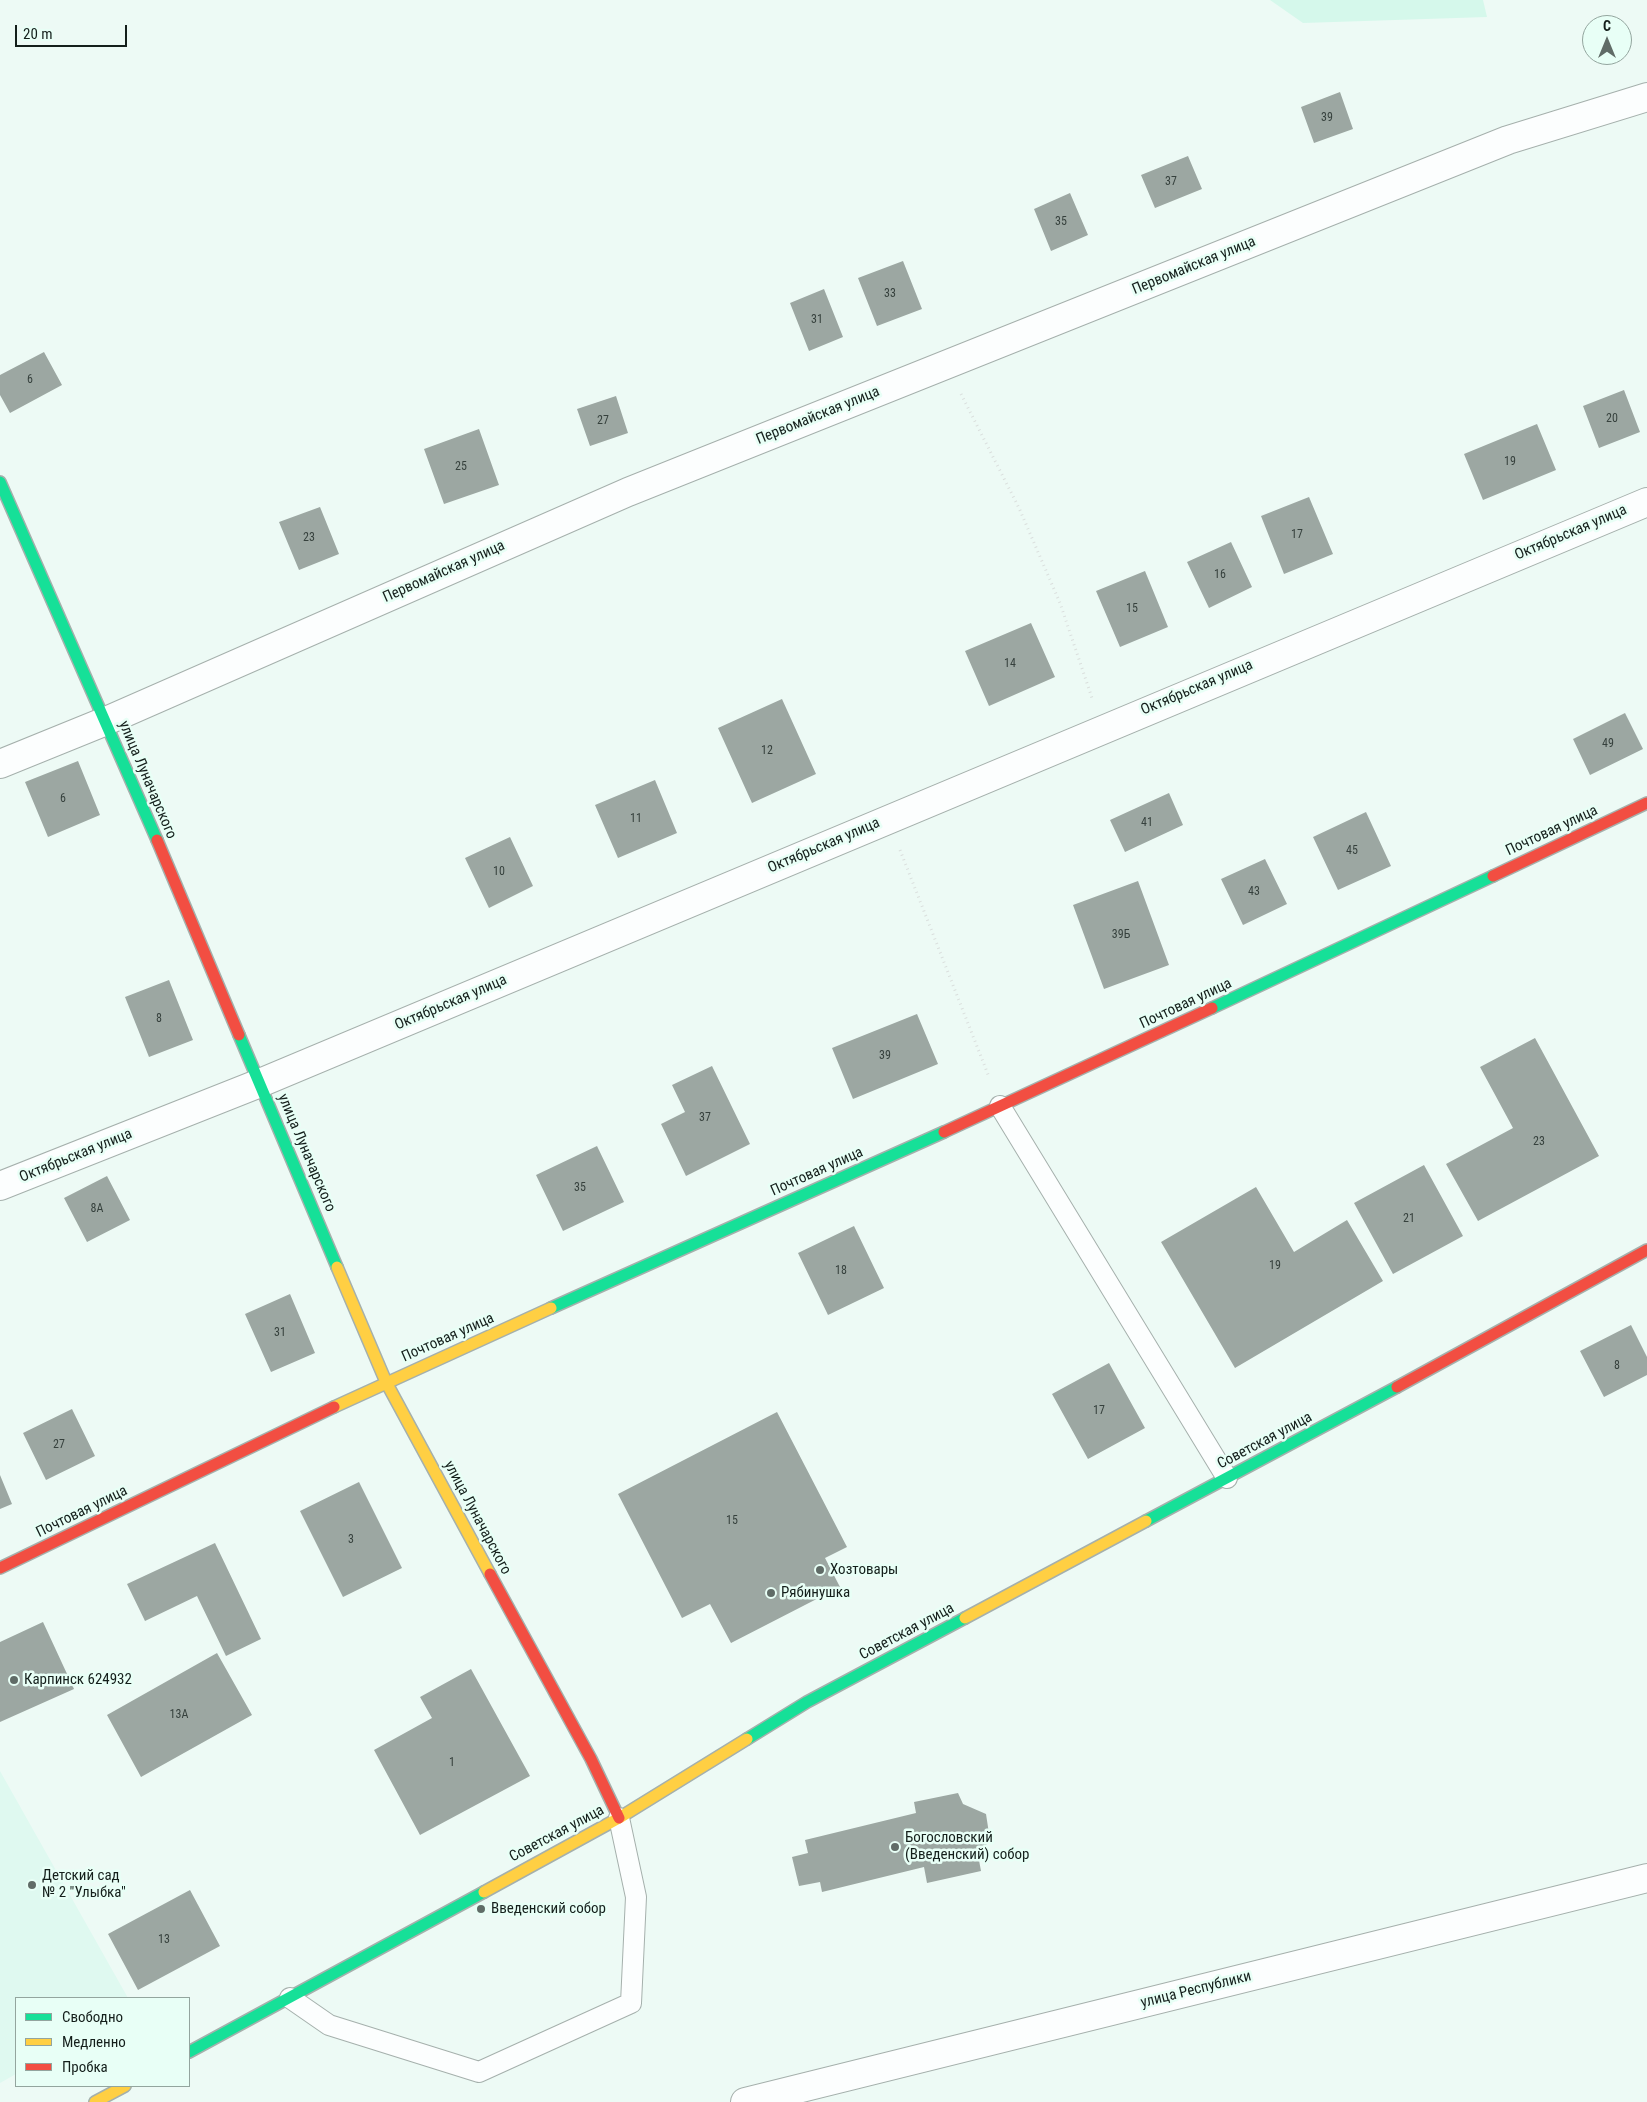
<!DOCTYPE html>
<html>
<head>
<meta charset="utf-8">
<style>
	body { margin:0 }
	#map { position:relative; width:1647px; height:2102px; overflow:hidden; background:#edfaf5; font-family:"Roboto Condensed",sans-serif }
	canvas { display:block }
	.legend { position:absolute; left:15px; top:1997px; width:175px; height:90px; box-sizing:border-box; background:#e8fff6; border:1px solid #93a59e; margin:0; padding:6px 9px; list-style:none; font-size:15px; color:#141f1b }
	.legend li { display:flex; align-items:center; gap:10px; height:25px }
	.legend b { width:25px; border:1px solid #93a59e }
	.north { position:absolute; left:1582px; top:15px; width:50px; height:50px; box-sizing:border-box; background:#e8fff6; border:1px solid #93a59e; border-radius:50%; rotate:0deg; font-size:14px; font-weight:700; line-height:20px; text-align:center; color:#141f1b }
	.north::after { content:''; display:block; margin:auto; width:18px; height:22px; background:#606c67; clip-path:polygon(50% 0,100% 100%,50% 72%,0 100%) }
	.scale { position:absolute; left:15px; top:25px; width:112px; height:22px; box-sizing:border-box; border:2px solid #141f1b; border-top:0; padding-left:6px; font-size:15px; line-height:18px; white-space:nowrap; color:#141f1b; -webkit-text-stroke:4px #e8fff6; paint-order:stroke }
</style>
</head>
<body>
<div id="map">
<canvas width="1647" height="2102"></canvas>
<ul class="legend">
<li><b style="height:6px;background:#16e098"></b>Свободно</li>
<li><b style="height:6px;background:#ffcf43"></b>Медленно</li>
<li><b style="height:6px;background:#f24e42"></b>Пробка</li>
</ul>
<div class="north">С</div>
<div class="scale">20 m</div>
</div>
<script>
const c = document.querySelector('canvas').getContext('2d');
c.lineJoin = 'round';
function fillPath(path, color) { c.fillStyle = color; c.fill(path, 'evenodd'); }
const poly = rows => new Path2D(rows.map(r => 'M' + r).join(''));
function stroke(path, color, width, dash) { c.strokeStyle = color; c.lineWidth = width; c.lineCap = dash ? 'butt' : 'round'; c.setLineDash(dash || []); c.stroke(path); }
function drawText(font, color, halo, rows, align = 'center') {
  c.font = font + ' "Roboto Condensed",sans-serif'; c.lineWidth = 5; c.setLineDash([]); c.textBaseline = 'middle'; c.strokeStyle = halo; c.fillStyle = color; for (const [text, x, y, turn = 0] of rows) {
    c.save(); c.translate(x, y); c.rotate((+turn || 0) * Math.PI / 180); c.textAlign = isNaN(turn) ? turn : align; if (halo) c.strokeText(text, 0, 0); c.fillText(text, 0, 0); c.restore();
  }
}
fillPath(poly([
	[0,1771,128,1998,16,1998,16,2074,0,2083]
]), '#dff9f0');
fillPath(poly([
	[1270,0,1483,0,1487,17,1303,23]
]), '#d5f8eb');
fillPath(poly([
	[1340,92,1353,129,1314,143,1301,107],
	[1188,156,1202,189,1155,208,1141,175],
	[1070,193,1088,235,1051,251,1034,209],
	[903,261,922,309,877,326,858,278],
	[824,289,843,337,809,351,790,303],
	[44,352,62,385,10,413,0,395,0,375],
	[1624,390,1640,432,1599,448,1583,406],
	[616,396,628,433,590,446,577,409],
	[1537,424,1556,470,1483,500,1464,454],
	[479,429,499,485,444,504,424,449],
	[1309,497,1333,554,1284,574,1261,516],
	[320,507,339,554,299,570,279,522],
	[1231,542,1252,587,1209,608,1187,562],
	[1145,571,1168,627,1120,647,1096,591],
	[1031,623,1055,677,989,706,965,651],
	[782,699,816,774,752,803,718,728],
	[1625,713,1643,749,1590,775,1573,739],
	[78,761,100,815,48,837,25,782],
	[655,780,677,833,618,858,595,805],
	[1169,793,1183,825,1125,852,1110,820],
	[1366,812,1391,866,1338,890,1313,837],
	[510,837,533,886,489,908,465,858],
	[1265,859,1287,904,1243,925,1221,879],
	[1138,881,1169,965,1104,989,1073,905],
	[169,980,193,1040,149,1057,125,997],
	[917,1014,938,1064,853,1099,832,1048],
	[1535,1038,1599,1156,1478,1221,1446,1164,1513,1128,1480,1067],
	[712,1066,750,1144,686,1176,661,1124,685,1112,672,1085],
	[597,1146,624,1202,563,1231,536,1175],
	[1424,1165,1463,1236,1393,1274,1354,1203],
	[107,1176,130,1220,87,1242,64,1198],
	[1256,1187,1294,1252,1347,1220,1383,1281,1235,1368,1161,1242],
	[854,1226,884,1288,828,1315,798,1253],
	[290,1294,315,1353,271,1372,245,1314],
	[1631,1325,1647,1357,1647,1375,1604,1397,1580,1351],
	[1109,1363,1145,1428,1088,1459,1052,1394],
	[72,1409,95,1456,46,1480,23,1433],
	[777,1412,847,1547,825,1558,840,1587,731,1643,710,1604,682,1618,618,1494],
	[0,1475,12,1504,0,1509],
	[359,1482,402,1568,343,1597,300,1511],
	[215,1543,261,1639,226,1656,197,1596,145,1621,127,1584],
	[43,1622,74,1689,0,1722,0,1642],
	[217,1653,252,1715,141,1777,107,1715],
	[471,1669,530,1776,420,1835,374,1750,432,1718,420,1697],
	[958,1793,963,1804,986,1814,990,1840,978,1855,981,1871,927,1883,924,1867,822,1892,820,1882,799,1886,792,1857,808,1853,805,1840,916,1813,914,1802],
	[190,1890,220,1946,138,1990,108,1934]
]), '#9ca7a2');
const lane = poly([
	[1000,1106,1227,1478],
	[290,1998,329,2025,479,2072,631,2003,636,1897,619,1818]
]);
const street = poly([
	[0,764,106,721,628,492,1508,140,1647,97],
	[0,1186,260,1083,1647,502],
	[745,2102,1647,1878]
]);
const fast = poly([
	[0,482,157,840],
	[1212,1008,1493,876],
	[239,1035,337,1267],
	[551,1308,944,1132],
	[1146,1521,1397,1387],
	[747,1739,807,1702,965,1618],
	[189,2052,484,1892]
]);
const slow = poly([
	[337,1267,386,1382,490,1574],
	[334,1407,551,1308],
	[965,1618,1146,1521],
	[484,1892,619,1818,747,1739],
	[95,2102,125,2086]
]);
const jam = poly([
	[157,840,239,1035],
	[1493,876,1647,803],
	[944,1132,1212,1008],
	[1397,1387,1647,1250],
	[0,1568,334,1407],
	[490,1574,591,1759,619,1818]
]);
stroke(lane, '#a5b0ac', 22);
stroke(street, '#a5b0ac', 30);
stroke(fast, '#a5b0ac', 14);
stroke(slow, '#a5b0ac', 14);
stroke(jam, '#a5b0ac', 14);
stroke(poly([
	[961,394,1019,508,1060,603,1092,698],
	[900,850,989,1077]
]), '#dadfdd', 3, [1, 4]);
stroke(lane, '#fcfefe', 20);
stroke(street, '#fcfefe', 28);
stroke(fast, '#16e098', 11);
stroke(slow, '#ffcf43', 11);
stroke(jam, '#f24e42', 11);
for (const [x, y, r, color] of [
	[820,1570,5,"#606c67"],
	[771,1593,5,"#606c67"],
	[14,1680,5,"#606c67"],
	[895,1847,5,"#606c67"],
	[32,1885,5,"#606c67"],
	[481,1909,5,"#606c67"]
]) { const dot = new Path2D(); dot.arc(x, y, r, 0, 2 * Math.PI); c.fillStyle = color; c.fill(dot); stroke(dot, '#e8fff6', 2); }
drawText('12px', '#36413d', null, [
	["39",1327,118],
	["37",1171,182],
	["35",1061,222],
	["33",890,294],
	["31",817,320],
	["6",30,380],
	["20",1612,419],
	["27",603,421],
	["19",1510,462],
	["25",461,467],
	["17",1297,535],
	["23",309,538],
	["16",1220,575],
	["15",1132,609],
	["14",1010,664],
	["49",1608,744],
	["12",767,751],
	["6",63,799],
	["11",636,819],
	["41",1147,823],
	["45",1352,851],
	["10",499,872],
	["43",1254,892],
	["39Б",1121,935],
	["8",159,1019],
	["39",885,1056],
	["37",705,1118],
	["23",1539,1142],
	["35",580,1188],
	["8А",97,1209],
	["21",1409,1219],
	["19",1275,1266],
	["18",841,1271],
	["31",280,1333],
	["8",1617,1366],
	["17",1099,1411],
	["27",59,1445],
	["15",732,1521],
	["3",351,1540],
	["13А",179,1715],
	["1",452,1763],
	["13",164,1940]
]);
drawText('15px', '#141f1b', '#e8fff6', [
	["Первомайская улица",1194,266,-22],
	["Первомайская улица",818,416,-22],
	["Октябрьская улица",1571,533,-23],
	["Первомайская улица",444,572,-24],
	["Октябрьская улица",1197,688,-23],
	["улица Луначарского",147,780,67],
	["Почтовая улица",1552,831,-25],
	["Октябрьская улица",824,846,-23],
	["Октябрьская улица",451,1003,-23],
	["Почтовая улица",1186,1004,-25],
	["улица Луначарского",306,1153,67],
	["Октябрьская улица",76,1156,-22],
	["Почтовая улица",817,1172,-24],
	["Почтовая улица",448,1338,-24],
	["Советская улица",1265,1441,-28],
	["Почтовая улица",82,1512,-26],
	["улица Луначарского",477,1518,62],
	["Советская улица",907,1632,-28],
	["Советская улица",557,1834,-28],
	["улица Республики",1196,1990,-14]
]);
drawText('15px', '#141f1b', '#e8fff6', [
	["Хозтовары",830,1570],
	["Рябинушка",781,1593],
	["Карпинск 624932",24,1680],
	["Богословский",905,1838],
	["(Введенский) собор",905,1855],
	["Детский сад",42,1876],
	["№ 2 \"Улыбка\"",42,1893],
	["Введенский собор",491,1909]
], 'left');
</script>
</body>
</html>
